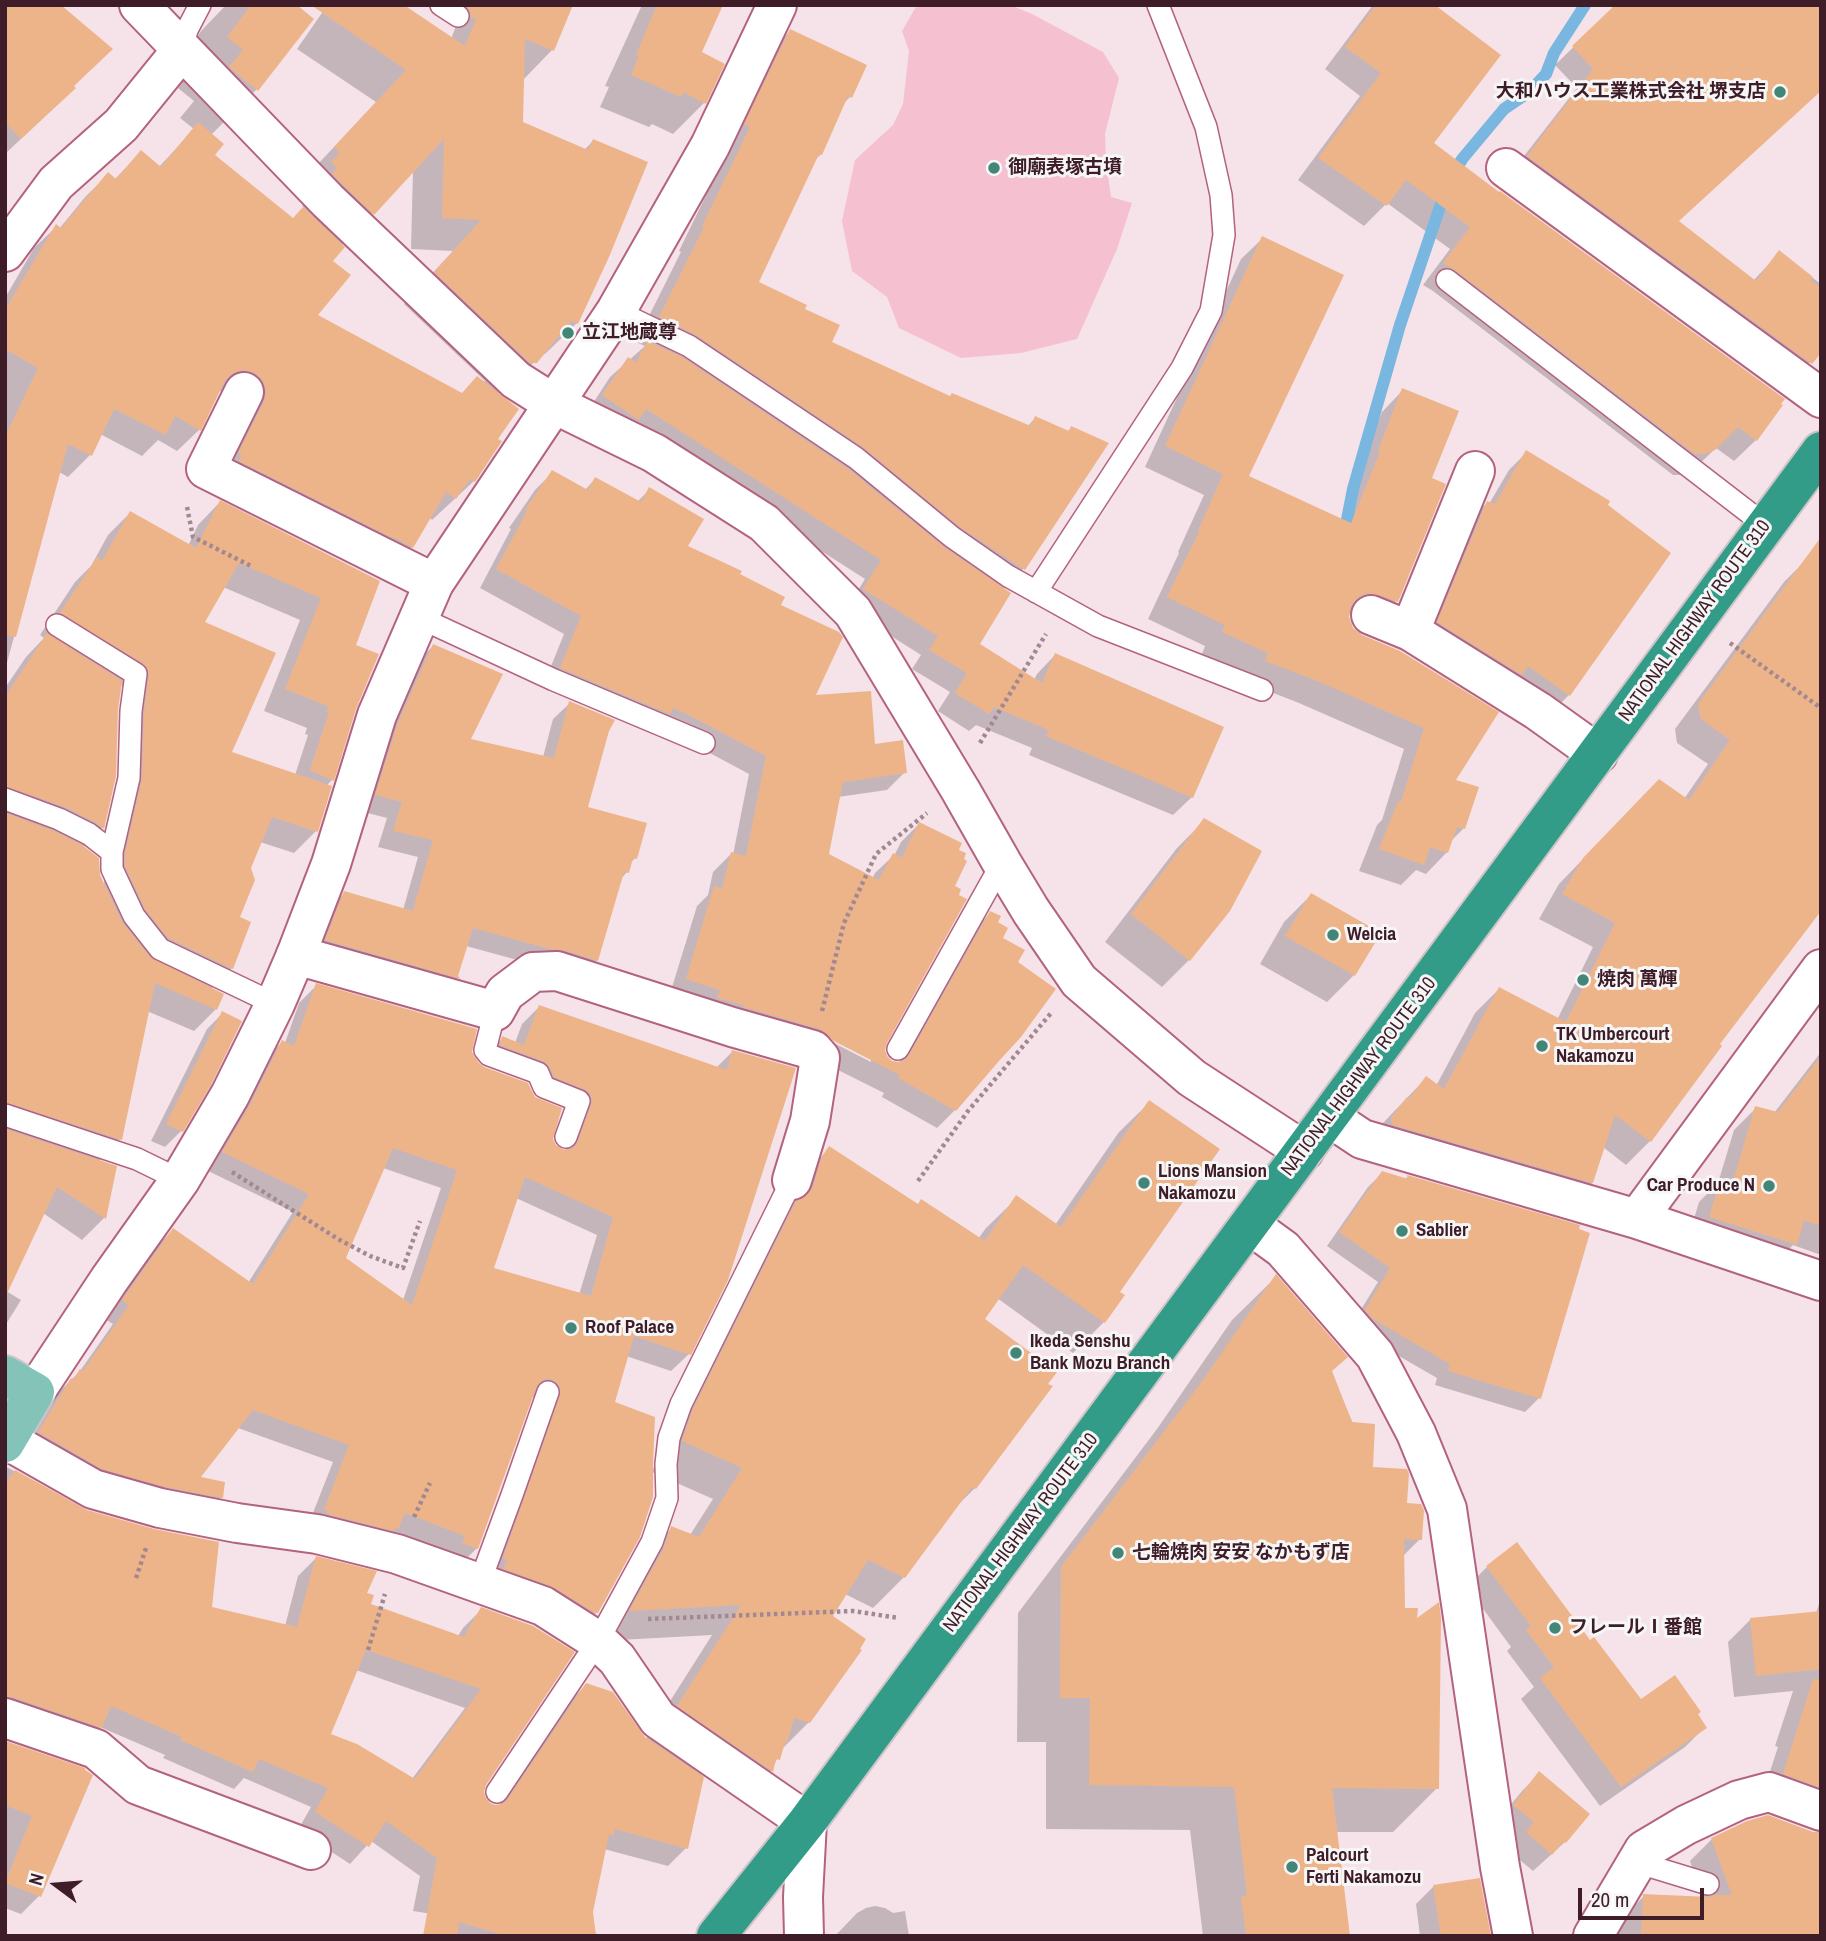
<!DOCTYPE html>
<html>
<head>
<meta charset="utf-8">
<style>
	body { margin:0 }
	#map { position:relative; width:1826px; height:1941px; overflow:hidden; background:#f6e3e9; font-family:"Archivo Narrow",sans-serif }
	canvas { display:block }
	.frame { position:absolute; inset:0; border:7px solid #3e1c28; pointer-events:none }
	.north { position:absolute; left:21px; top:1850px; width:70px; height:70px; -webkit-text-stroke:5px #f6f6f6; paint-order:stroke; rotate:286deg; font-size:19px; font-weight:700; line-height:28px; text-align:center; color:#3e1c28 }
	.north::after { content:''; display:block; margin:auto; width:24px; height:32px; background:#3e1c28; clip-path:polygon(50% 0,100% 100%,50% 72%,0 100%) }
	.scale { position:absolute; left:1578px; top:1888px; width:126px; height:32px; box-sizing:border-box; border:4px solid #3e1c28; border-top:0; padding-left:9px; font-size:21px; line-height:24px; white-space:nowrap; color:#3e1c28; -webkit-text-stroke:5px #f6f6f6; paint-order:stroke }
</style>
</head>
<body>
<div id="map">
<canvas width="1826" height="1941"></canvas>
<div class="frame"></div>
<div class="north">N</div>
<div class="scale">20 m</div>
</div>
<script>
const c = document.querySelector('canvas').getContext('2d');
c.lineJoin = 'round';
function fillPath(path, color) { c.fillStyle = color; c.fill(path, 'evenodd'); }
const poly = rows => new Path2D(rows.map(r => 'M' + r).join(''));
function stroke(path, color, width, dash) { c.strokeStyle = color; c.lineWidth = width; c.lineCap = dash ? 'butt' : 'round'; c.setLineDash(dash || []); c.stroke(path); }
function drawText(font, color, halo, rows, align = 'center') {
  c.font = font + ' "Archivo Narrow","Noto Sans JP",sans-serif'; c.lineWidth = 6; c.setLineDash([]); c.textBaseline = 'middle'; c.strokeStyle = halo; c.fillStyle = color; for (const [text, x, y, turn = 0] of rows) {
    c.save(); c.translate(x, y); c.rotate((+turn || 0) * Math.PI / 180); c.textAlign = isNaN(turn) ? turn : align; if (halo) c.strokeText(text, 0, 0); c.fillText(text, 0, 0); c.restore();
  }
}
fillPath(poly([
	[917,5,1010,5,1032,14,1103,52,1119,78,1105,134,1106,161,1111,197,1132,203,1117,249,1077,339,1021,353,961,358,899,328,887,297,852,271,842,221,855,160,893,125,903,104,909,51,902,31]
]), '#f5c0d0');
fillPath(poly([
	[5,5,72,87,41,120,5,154],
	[226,5,285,5,257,89,211,135,213,155,292,220,304,208,302,206,307,200,304,179,376,102,297,49,326,7,451,39,464,5,571,5,552,50,522,81,521,124,584,150,593,141,577,323,545,354,543,353,504,393,496,393,495,439,474,481,432,520,429,517,412,547,390,569,218,483,231,393,218,391,199,430,177,451,158,440,142,456,100,434,90,455,68,477,59,472,5,670,5,298,34,248,56,227,59,229,86,196,108,175,114,180,141,152,159,167,194,129,180,118,194,101,178,88,189,73,176,62,202,30],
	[413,170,411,249,453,251,404,304,485,381,461,394,316,315,330,261,341,246],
	[642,5,721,5,699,53,723,64,704,103,673,134,652,124,649,127,600,107,609,87,605,86],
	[1373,5,1432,5,1432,143,1756,440,1734,461,1716,448,1692,471,1682,475,1673,475,1433,291,1423,285,1450,249,1387,203,1364,226,1298,180,1360,96,1325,69],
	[1617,5,1677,222,1753,281,1779,253,1821,284,1821,350,1793,381,1510,174,1577,88,1555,65],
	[790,31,850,97,842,105,821,154,813,162,756,282,803,309,830,343,950,397,1028,426,1035,418,1067,432,1071,428,1106,444,1023,569,1003,590,978,644,1034,680,1037,674,1055,655,1192,797,1173,815,1029,755,1032,748,976,725,969,731,938,711,950,692,912,669,921,655,847,608,865,579,628,427,586,414,610,377,645,346,636,342,681,252,679,251,727,152,766,56],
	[1263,238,1247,477,1341,521,1360,473,1358,472,1382,412,1403,390,1430,479,1444,485,1396,601,1375,623,1357,615,1348,614,1352,629,1361,636,1399,652,1453,781,1464,828,1450,842,1447,852,1426,874,1416,870,1401,885,1359,871,1377,825,1382,820,1404,749,1299,703,1245,682,1248,674,1202,654,1205,646,1148,619,1179,553,1178,552,1204,495,1145,467,1241,259],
	[1526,453,1569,695,1552,712,1421,640,1470,520,1487,503,1489,504,1509,470],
	[553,472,585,490,595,479,637,502,649,490,686,547,738,574,779,606,813,697,905,772,887,790,838,797,827,855,872,879,875,873,893,856,894,856,901,842,919,824,883,1050,886,1057,891,1062,898,1064,973,931,990,913,996,923,1000,939,955,1110,937,1128,882,1097,884,1093,816,1059,669,997,697,906,708,895,713,872,731,854,733,855,749,774,663,728,543,686,564,634,480,588,511,529,509,528,535,490],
	[827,1036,871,1058,871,1062,826,1039],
	[220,502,378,581,354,646,354,708,332,780,326,786,316,831,294,853,260,842,250,868,237,918,249,923,232,968,211,989,216,1009,194,1031,147,1011,120,1139,98,1162,115,1167,104,1218,82,1240,43,1213,6,1291,21,1300,5,1326,5,688,26,657,44,638,40,635,75,582,91,566,108,535,130,513,188,546,198,525],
	[223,587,300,620,264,711,307,728,305,734,308,735,295,775,230,753,203,622],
	[120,683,126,692,121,802,104,877,104,886,82,848,102,828,114,776,116,710],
	[1808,558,1717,1045,1719,1046,1650,1141,1626,1165,1603,1147,1592,1183,1568,1206,1368,1143,1383,1123,1426,1078,1436,1086,1475,1013,1499,989,1557,1020,1593,947,1539,919,1559,884,1635,805,1684,799,1708,764,1677,743,1675,729,1784,582],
	[433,646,469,740,543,757,553,719,570,703,607,731,586,808,635,858,629,865,627,872,620,880,597,960,580,977,466,946,456,977,458,979,443,994,310,957,328,909,345,893,403,910,418,857,378,847,387,818,360,811,417,662],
	[1204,821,1189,960,1162,987,1105,942,1177,848],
	[1311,895,1354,975,1327,1002,1260,964,1284,922],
	[317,985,470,1052,477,1064,551,1139,555,1147,565,1151,574,1125,566,1106,536,1094,533,1087,535,1088,523,1077,485,1056,503,1038,515,1043,522,1024,539,1007,716,1068,732,1052,689,1354,671,1371,626,1356,612,1403,597,1612,579,1630,487,1586,541,1402,533,1397,531,1397,477,1548,459,1566,448,1553,392,1533,379,1546,307,1528,333,1462,238,1428,198,1478,222,1497,204,1515,21,1450,53,1398,80,1371,113,1324,105,1319,155,1248,173,1230,248,1283,293,1212,206,1170,264,1060,282,1042,285,1043,299,1003],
	[383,1168,441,1188,403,1300,344,1258],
	[516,1198,597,1235,579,1295,492,1269],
	[223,1013,209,1084,181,1131,165,1147,151,1141,207,1029],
	[1821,1052,1821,1255,1793,1245,1773,1266,1688,1239,1699,1202,1718,1183,1734,1130,1756,1108,1774,1113],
	[1150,1102,1118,1293,1104,1322,1073,1353,997,1298,982,1319,975,1488,954,1509,904,1577,873,1608,845,1594,831,1617,809,1722,782,1749,771,1771,741,1801,702,1775,686,1848,668,1866,604,1849,592,1912,596,1936,438,1936,438,1915,413,1911,420,1876,371,1841,350,1864,298,1830,311,1807,244,1778,234,1789,163,1758,165,1755,100,1727,82,1745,5,1719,5,1466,86,1512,210,1608,285,1626,298,1576,316,1558,365,1594,369,1605,458,1636,463,1628,482,1609,483,1798,489,1805,499,1806,568,1703,586,1685,646,1739,712,1635,600,1641,641,1559,672,1528,690,1535,713,1499,652,1472,663,1442,799,1179,829,1149,917,1205,978,1239,986,1228,1017,1198,1055,1225,1119,1132],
	[356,1670,465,1708,412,1779,329,1735],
	[1382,1173,1404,1180,1407,1177,1578,1226,1539,1398,1525,1412,1435,1385,1437,1378,1359,1333,1352,1324,1378,1282,1327,1246,1368,1187],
	[1276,1277,1331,1372,1372,1468,1406,1505,1420,1539,1403,1556,1404,1610,1437,1788,1393,1832,1335,1832,1348,1936,1203,1936,1190,1830,1046,1829,1046,1742,1017,1742,1018,1613,1157,1429,1232,1320],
	[1517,1544,1590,1642,1640,1701,1696,1714,1705,1727,1685,1747,1600,1806,1521,1699,1534,1687,1507,1651,1511,1647,1467,1587,1487,1567],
	[1821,1598,1821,1829,1762,1796,1778,1747,1775,1746,1793,1691,1734,1697,1728,1642,1750,1620,1816,1613],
	[5,1743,83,1770,39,1896,21,1914,5,1908],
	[1540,1773,1565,1842,1533,1871,1509,1851,1517,1841,1496,1823,1522,1791],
	[1813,1833,1821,1936,1614,1936,1621,1929,1622,1918,1644,1896,1703,1898,1690,1861,1712,1839],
	[1434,1886,1489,1936,1420,1936,1416,1904],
	[875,1906,885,1908,893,1913,905,1911,909,1936,835,1936,857,1913,866,1908]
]), '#0003');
stroke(poly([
	[1344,535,1353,489,1400,325,1450,177,1463,158,1504,109,1529,92,1546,74,1554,53,1585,5]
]), '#79b7e0', 12);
fillPath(poly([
	[5,5,61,5,113,49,74,86,76,88,21,139,5,122],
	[251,5,297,5,314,19,258,91,229,67,243,50,227,37],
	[311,5,404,5,465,46,476,19,471,17,470,11,465,5,573,5,554,51,525,39,523,122,588,150,593,139,648,162,609,257,578,324,571,321,537,363,530,363,434,272,481,220,442,218,444,139,374,215,332,174,337,168,331,162,340,153,334,147,406,70],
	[657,5,723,5,702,52,725,64,706,104,683,92,681,97,631,75,639,56,636,55],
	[1376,5,1435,5,1501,55,1434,143,1499,192,1500,191,1785,399,1781,404,1783,405,1757,441,1738,427,1715,450,1705,454,1695,454,1455,270,1443,263,1470,227,1406,180,1387,206,1318,158,1381,73,1345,47],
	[1615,5,1821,5,1821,91,1679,221,1756,281,1779,250,1813,277,1810,280,1821,288,1821,353,1812,364,1527,156,1593,69,1572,46],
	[790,29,867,65,852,98,848,96,822,155,819,154,759,282,807,305,805,309,840,325,832,342,950,396,952,393,1031,426,1035,416,1069,431,1071,426,1109,443,1025,570,960,527,863,447,696,335,659,317,704,227,702,226,750,127,744,124],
	[198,122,224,144,215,155,293,218,303,207,345,247,333,261,351,275,318,315,462,393,477,376,519,409,498,439,502,441,475,482,470,479,456,499,446,492,413,548,396,538,395,539,239,461,242,455,238,453,264,402,266,391,262,379,253,372,242,370,231,374,224,382,201,431,175,416,166,435,114,409,92,456,68,444,16,637,5,635,5,437,38,368,5,349,5,310,56,224,61,228,108,172,116,179,141,150,161,167],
	[1262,236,1344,275,1249,476,1351,523,1380,452,1378,451,1402,388,1459,411,1432,478,1446,484,1398,602,1379,595,1367,593,1358,597,1351,606,1349,617,1353,628,1362,635,1400,651,1499,712,1456,780,1479,787,1465,829,1457,827,1448,853,1430,847,1424,865,1379,849,1398,801,1401,802,1424,728,1320,682,1265,661,1268,653,1222,632,1225,625,1167,597,1199,532,1198,531,1223,474,1165,446],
	[647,341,682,357,848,469,944,547,1011,593,980,644,1042,683,1055,653,1224,727,1193,798,1046,736,1049,730,994,707,989,714,955,693,967,673,929,650,938,636,863,589,881,560,646,409,639,420,602,395,628,357,636,363],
	[1526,450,1610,501,1608,505,1671,553,1570,696,1528,666,1522,675,1437,622,1487,501,1495,504],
	[552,470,588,490,595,477,641,502,649,487,704,519,688,546,742,571,740,574,785,597,781,605,839,632,843,637,816,695,871,691,875,744,903,740,907,773,843,782,829,854,879,880,893,853,902,858,919,822,962,843,959,850,966,853,964,859,967,861,955,886,961,889,959,895,967,899,887,1043,885,1050,887,1056,892,1061,899,1062,905,1060,909,1055,990,911,1001,916,998,922,1008,928,1003,938,1025,950,1018,962,1056,989,1021,1037,999,1061,956,1111,898,1078,900,1075,834,1041,820,1029,743,1007,744,1005,717,998,720,990,686,979,714,886,722,889,731,852,746,856,766,756,681,711,681,712,673,708,670,714,560,668,581,616,496,569,527,511,525,510],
	[220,500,380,581,356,645,379,654,356,709,334,781,310,770,329,713,327,712,328,706,285,689,321,598,239,563,205,622,276,653,232,752,332,786,318,832,272,817,251,868,255,880,240,917,251,922,233,969,168,938,145,909,125,866,125,853,142,779,144,712,149,676,147,668,143,663,60,613,97,557,102,561,130,511,196,548],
	[1821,537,1821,911,1720,1044,1722,1046,1651,1142,1615,1115,1593,1183,1393,1125,1391,1118,1407,1097,1409,1099,1426,1076,1444,1089,1499,987,1566,1022,1615,923,1562,894,1583,858,1659,779,1689,800,1730,740,1701,719,1698,704],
	[47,633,122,681,118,710,116,776,104,829,95,822,65,807,5,786,5,697],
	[433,644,503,674,471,739,554,758,569,701,615,720,609,731,588,807,647,823,637,859,633,858,629,873,624,872,598,961,564,950,550,949,473,928,458,976,461,979,325,940,344,891,413,911,433,840,393,831,402,802,375,795,398,723],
	[5,813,54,831,82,845,99,858,100,875,122,922,150,957,224,994,217,1010,155,983,122,1140,5,1102],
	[1204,818,1262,851,1230,911,1190,961,1131,914],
	[1311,893,1381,933,1355,976,1285,936],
	[316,983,477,1029,472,1052,479,1063,484,1067,528,1083,535,1097,562,1108,553,1139,556,1145,562,1149,568,1150,574,1147,578,1141,591,1105,592,1100,590,1093,584,1089,554,1077,550,1067,543,1061,500,1045,502,1036,524,1045,539,1005,727,1070,732,1050,796,1068,728,1280,691,1355,634,1336,615,1402,655,1417,653,1464,653,1497,640,1537,598,1613,595,1613,551,1586,503,1569,508,1560,503,1558,560,1396,561,1390,558,1384,552,1379,545,1379,540,1382,536,1388,478,1549,462,1543,465,1536,405,1513,398,1529,395,1528,394,1531,327,1514,328,1511,324,1510,349,1445,253,1410,201,1477,225,1482,223,1498,165,1487,102,1469,38,1432,71,1378,73,1380,80,1369,83,1371,129,1305,122,1300,173,1228,253,1284,309,1194,222,1152,250,1105,282,1040,294,1046],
	[393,1148,457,1170,412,1305,346,1258],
	[525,1177,613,1217,591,1296,494,1268],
	[222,1011,242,1021,211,1085,183,1132,166,1124],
	[1821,1056,1821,1226,1804,1220,1797,1245,1709,1217,1721,1178,1733,1182,1755,1106,1778,1112],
	[1149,1100,1220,1149,1120,1292,1125,1295,1105,1323,1023,1265,985,1319,1057,1372,1048,1384,1053,1386,976,1489,972,1487,905,1578,868,1560,833,1616,866,1639,860,1649,862,1650,810,1723,794,1718,787,1743,785,1742,780,1760,776,1759,773,1772,677,1706,741,1605,629,1611,664,1548,671,1526,699,1537,742,1468,682,1441,693,1409,796,1201,806,1196,813,1187,821,1158,829,1146,918,1204,921,1199,985,1241,1016,1195,1061,1227],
	[5,1129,117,1166,106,1219,57,1187,5,1298],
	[1382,1171,1408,1179,1407,1175,1580,1225,1579,1229,1590,1233,1541,1399,1448,1371,1450,1364,1373,1319,1365,1310,1390,1268,1339,1232],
	[1276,1274,1348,1357,1332,1371,1352,1422,1375,1424,1373,1467,1407,1469,1409,1474,1407,1503,1421,1504,1424,1510,1422,1540,1404,1539,1405,1608,1418,1608,1417,1618,1439,1602,1441,1618,1439,1789,1332,1788,1350,1936,1246,1936,1241,1896,1247,1895,1234,1787,1089,1785,1090,1698,1060,1698,1061,1567,1201,1383],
	[15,1470,87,1510,154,1529,219,1542,212,1607,297,1627,316,1556,377,1571,367,1593,374,1595,371,1604,464,1637,481,1607,533,1626,575,1652,486,1785,484,1792,486,1798,490,1803,495,1805,502,1804,507,1800,586,1683,613,1692,645,1737,704,1777,688,1849,615,1829,613,1836,609,1834,593,1912,596,1936,507,1936,459,1922,457,1936,423,1936,437,1858,386,1821,369,1847,315,1812,328,1788,259,1759,253,1772,180,1740,182,1737,111,1706,102,1728,12,1697,5,1697,5,1485],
	[366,1650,481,1689,415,1779,357,1744,331,1734],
	[1517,1542,1590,1640,1594,1637,1641,1699,1675,1675,1701,1712,1698,1714,1707,1728,1621,1787,1540,1678,1554,1667,1526,1630,1531,1626,1486,1566],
	[1821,1611,1821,1669,1756,1676,1750,1618],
	[1813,1679,1821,1680,1821,1788,1783,1774],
	[5,1741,85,1768,85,1770,93,1775,41,1897,5,1883,32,1816,5,1805],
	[1539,1771,1590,1814,1566,1843,1564,1841,1552,1855,1526,1832,1534,1822,1513,1805],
	[1768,1815,1813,1832,1821,1832,1821,1936,1641,1936,1643,1894,1710,1897,1715,1895,1732,1895,1711,1838,1747,1821],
	[1480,1878,1491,1936,1441,1936,1433,1885]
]), '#edb489');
const lane = poly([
	[441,5,458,16],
	[181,51,187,30,200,5],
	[1447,280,1765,525],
	[616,311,689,346,856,458,952,537,1008,576,1098,626,1262,690],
	[1036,592,1182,368,1211,311,1224,235,1221,195,1206,127,1158,5],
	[418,617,554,680,704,743],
	[57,625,136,674,131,711,129,778,112,852,112,869,134,916,160,949,275,1004],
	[5,799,59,819,89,834,112,852],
	[495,1011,485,1050,489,1055,538,1073,544,1087,579,1101,566,1137],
	[898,1049,1002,863],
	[5,1115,137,1159,180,1180],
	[480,1582,512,1495,548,1392],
	[497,1792,598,1641,652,1542,667,1498,666,1464,669,1438,681,1404,792,1180],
	[1636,1862,1708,1884]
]);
const street = poly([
	[139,5,328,201,516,380,554,404,654,453,764,523,853,612,961,791,1002,863,1031,911,1079,981,1192,1078,1304,1151],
	[1506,168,1821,398],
	[5,252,56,183,121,125,181,51],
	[244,392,206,469,434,583],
	[1371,615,1410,631,1538,711,1598,754],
	[1410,631,1475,471],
	[296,955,495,1011,505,993,533,972,557,971,732,1027,813,1050,820,1058,810,1121,792,1180],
	[1329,1117,1362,1139,1637,1219,1821,1281],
	[1637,1219,1821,969],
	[1250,1225,1283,1249,1375,1355,1416,1433,1447,1509,1500,1867,1513,1936],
	[7,1440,93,1489,160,1508,237,1523,317,1534,397,1554,543,1606,598,1641,617,1659,658,1719,807,1822,803,1897,804,1936],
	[5,1718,96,1749,138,1785,311,1850],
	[1593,1936,1644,1850,1686,1825,1739,1800,1769,1792,1821,1811]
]);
const secondary = poly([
	[35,1392,109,1280,180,1180,230,1095,275,1004,296,955,331,864,377,715,434,583,616,311,710,146,777,5]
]);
const primary = poly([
	[5,1375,35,1392,5,1443]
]);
const highway = poly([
	[716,1936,807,1822,1821,451]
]);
stroke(lane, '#b3627f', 24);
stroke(street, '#b3627f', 42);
stroke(secondary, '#b3627f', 42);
stroke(primary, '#cdc4c7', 42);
stroke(highway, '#cdc4c7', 42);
stroke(poly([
	[187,507,193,537,251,566],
	[1730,643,1821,708],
	[980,743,1046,634],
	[822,1011,844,923,876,854,927,813],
	[232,1172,338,1239,370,1256,403,1268,420,1221],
	[918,1181,968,1111,1052,1012],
	[414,1517,430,1483],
	[136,1578,147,1545],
	[648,1619,853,1611,899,1618],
	[368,1650,385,1594]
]), '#a28991', 4.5, [3.5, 3.5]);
stroke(lane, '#fff', 21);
stroke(street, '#fff', 38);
stroke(secondary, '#fff', 38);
stroke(primary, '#84c4b8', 38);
stroke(highway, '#329c88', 38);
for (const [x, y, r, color] of [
	[1780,92,7,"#438678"],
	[994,168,7,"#438678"],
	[568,333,7,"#438678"],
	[1333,935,7,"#438678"],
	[1583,980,7,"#438678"],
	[1542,1046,7,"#438678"],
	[1144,1183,7,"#438678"],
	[1769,1186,7,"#438678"],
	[1402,1231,7,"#438678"],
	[571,1328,7,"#438678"],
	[1016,1353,7,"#438678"],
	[1118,1553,7,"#438678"],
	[1555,1628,7,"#438678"],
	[1292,1867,7,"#438678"]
]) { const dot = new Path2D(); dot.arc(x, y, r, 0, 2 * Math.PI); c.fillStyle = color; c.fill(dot); stroke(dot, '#f6f6f6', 2.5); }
drawText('bold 19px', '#3e1c28', '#f6f6f6', [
	["大和ハウス工業株式会社 堺支店",1766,92,"right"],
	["御廟表塚古墳",1008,168],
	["立江地蔵尊",582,333],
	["Welcia",1347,935],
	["焼肉 萬輝",1597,980],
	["TK Umbercourt",1556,1035],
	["Nakamozu",1556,1057],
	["Lions Mansion",1158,1172],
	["Nakamozu",1158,1194],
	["Car Produce N",1755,1186,"right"],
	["Sablier",1416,1231],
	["Roof Palace",585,1328],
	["Ikeda Senshu",1030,1342],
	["Bank Mozu Branch",1030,1364],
	["七輪焼肉 安安 なかもず店",1132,1553],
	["フレールⅠ番館",1569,1628],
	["Palcourt",1306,1856],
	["Ferti Nakamozu",1306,1878]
], 'left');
drawText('19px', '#3e1c28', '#f6f6f6', [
	["NATIONAL HIGHWAY ROUTE 310",1695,621,-54],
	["NATIONAL HIGHWAY ROUTE 310",1359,1077,-53],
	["NATIONAL HIGHWAY ROUTE 310",1021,1533,-53]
]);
</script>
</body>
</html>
